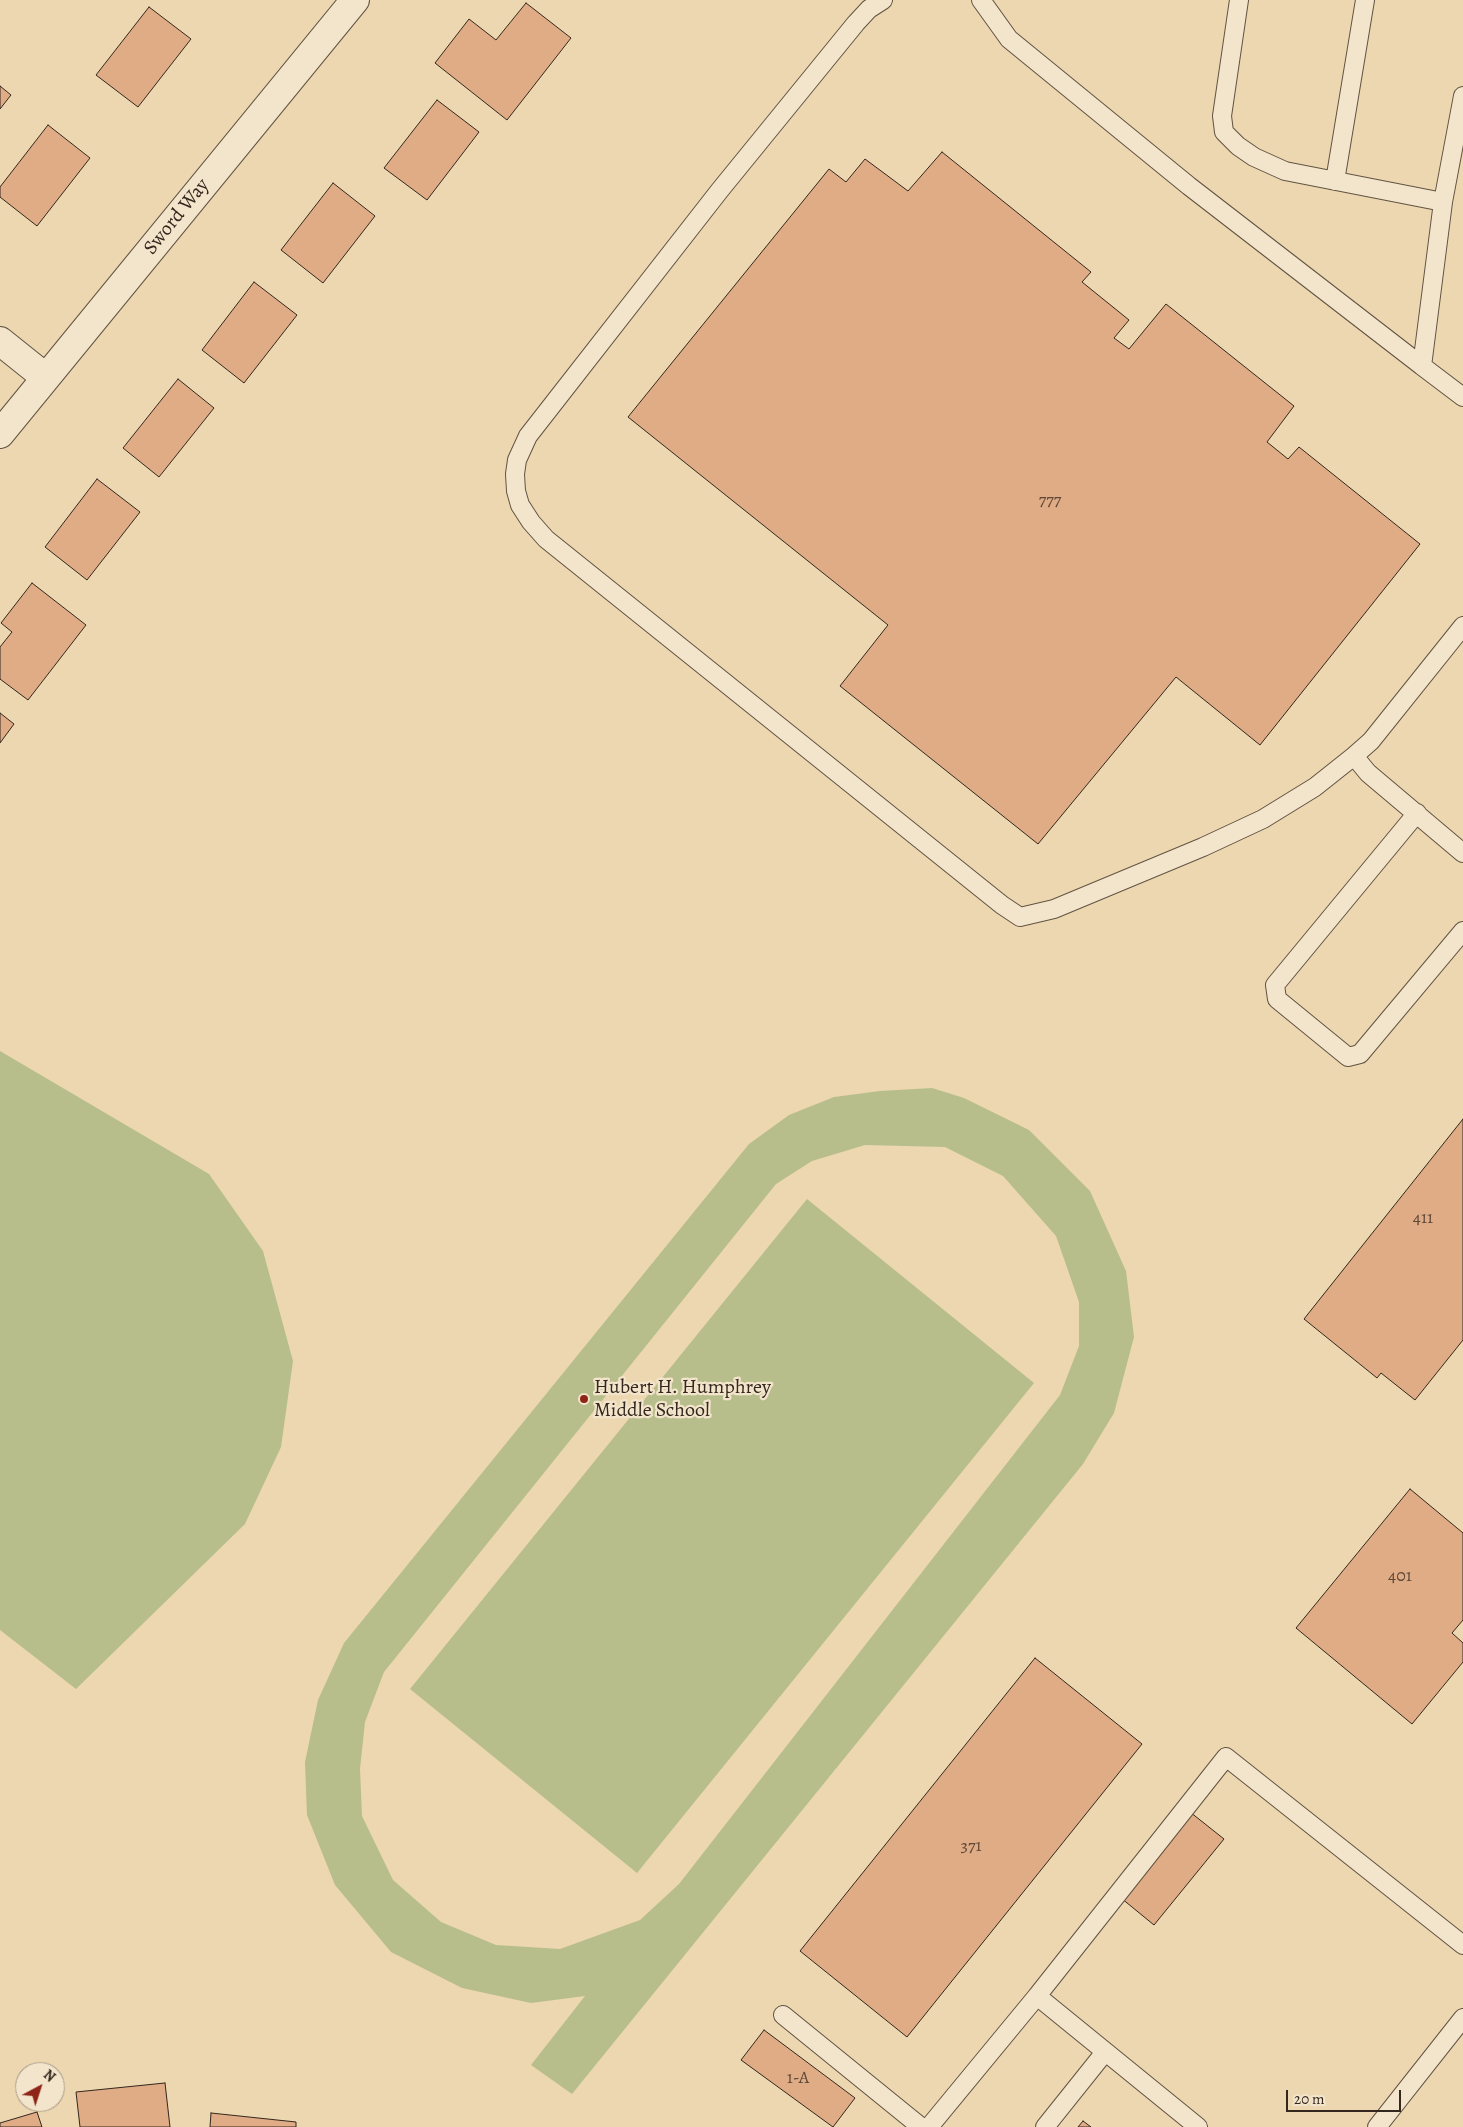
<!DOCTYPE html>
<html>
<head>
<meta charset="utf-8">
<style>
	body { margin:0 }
	#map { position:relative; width:1463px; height:2127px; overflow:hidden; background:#ecd7b0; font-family:Alegreya,serif }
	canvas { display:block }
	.north { position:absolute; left:15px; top:2062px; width:50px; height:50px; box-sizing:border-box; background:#f3e5cc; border:1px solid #a79986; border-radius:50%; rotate:40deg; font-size:14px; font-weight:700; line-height:20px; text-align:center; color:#34271d }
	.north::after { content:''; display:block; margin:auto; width:18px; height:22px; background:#8f2418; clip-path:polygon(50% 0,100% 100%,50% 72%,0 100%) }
	.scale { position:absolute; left:1286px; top:2090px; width:115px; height:22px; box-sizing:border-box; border:2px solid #34271d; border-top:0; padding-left:6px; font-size:15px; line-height:18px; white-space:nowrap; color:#34271d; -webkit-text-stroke:4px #f3e5cc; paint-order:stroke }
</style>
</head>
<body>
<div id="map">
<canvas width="1463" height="2127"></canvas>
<div class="north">N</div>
<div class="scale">20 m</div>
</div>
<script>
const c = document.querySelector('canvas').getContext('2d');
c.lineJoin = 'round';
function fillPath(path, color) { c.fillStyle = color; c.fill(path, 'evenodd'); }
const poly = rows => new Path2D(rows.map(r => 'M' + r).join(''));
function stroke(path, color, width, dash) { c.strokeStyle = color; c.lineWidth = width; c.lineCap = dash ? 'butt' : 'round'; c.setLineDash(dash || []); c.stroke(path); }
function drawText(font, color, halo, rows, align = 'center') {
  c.font = font + ' Alegreya,serif'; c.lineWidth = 4.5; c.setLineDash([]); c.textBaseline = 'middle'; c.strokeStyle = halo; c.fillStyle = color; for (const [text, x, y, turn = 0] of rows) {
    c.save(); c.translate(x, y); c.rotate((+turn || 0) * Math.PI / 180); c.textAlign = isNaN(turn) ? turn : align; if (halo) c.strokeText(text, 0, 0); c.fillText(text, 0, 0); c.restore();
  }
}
fillPath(poly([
	[0,1051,209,1174,263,1251,293,1361,281,1447,245,1524,76,1689,0,1630],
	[932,1088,964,1098,1029,1130,1090,1191,1126,1271,1134,1337,1114,1413,1083,1464,572,2094,531,2065,585,1996,531,2003,462,1988,391,1952,335,1885,307,1815,305,1762,318,1700,344,1643,749,1144,789,1115,834,1097,880,1091],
	[865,1145,945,1147,1003,1176,1056,1236,1079,1302,1079,1346,1060,1395,679,1884,640,1920,560,1949,496,1945,441,1922,393,1880,362,1816,360,1769,365,1722,384,1672,776,1184,812,1161],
	[807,1199,1034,1383,637,1873,410,1689]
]), '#b7be8c');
const building = poly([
	[526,3,571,38,507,120,435,63,469,19,496,40,526,3],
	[149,7,191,39,138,107,96,75,149,7],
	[0,86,11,95,0,109,0,86],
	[437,100,479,132,427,200,384,168,437,100],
	[48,125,90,158,37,226,0,197,0,187,48,125],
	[942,152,1091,272,1082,282,1129,320,1114,338,1129,349,1166,304,1294,406,1267,442,1288,459,1299,447,1420,544,1260,745,1176,677,1038,844,840,686,888,625,628,417,829,169,846,182,865,159,908,191,942,152],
	[333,183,375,216,323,283,281,250,333,183],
	[254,282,297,315,244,383,202,350,254,282],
	[178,379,214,408,159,477,123,448,178,379],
	[97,479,140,512,87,580,45,547,97,479],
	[32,583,86,625,28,700,0,679,0,647,12,632,1,623,32,583],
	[0,713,14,724,0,743,0,713],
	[1463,1119,1463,1340,1415,1400,1381,1373,1377,1378,1304,1319,1463,1119],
	[1410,1489,1463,1533,1463,1620,1452,1633,1463,1643,1463,1662,1412,1724,1296,1628,1410,1489],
	[1035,1658,1142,1744,907,2037,800,1951,1035,1658],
	[1190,1812,1224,1839,1154,1925,1121,1898,1190,1812],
	[764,2030,855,2098,833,2127,741,2060,764,2030],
	[165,2083,170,2127,80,2127,76,2092,165,2083],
	[37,2112,42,2127,0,2127,0,2123,37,2112],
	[211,2113,296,2122,296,2127,210,2127,211,2113],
	[1083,2121,1091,2127,1078,2127,1083,2121]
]);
fillPath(building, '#dfac86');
stroke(building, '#34271d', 1);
const lane = poly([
	[883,0,869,9,856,23,720,190,528,436,517,460,515,474,516,491,520,505,531,522,546,539,1002,905,1020,917,1054,909,1203,847,1263,819,1315,787,1354,756],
	[981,0,1009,39,1189,186,1422,366],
	[1239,0,1222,116,1224,132,1238,146,1254,157,1285,171,1443,202],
	[1463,96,1443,202,1422,366,1463,397],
	[1335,181,1365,0],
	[1463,626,1371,741,1354,756,1368,773,1463,853],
	[1417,813,1275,985,1277,999,1348,1057,1360,1054,1463,931],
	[783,2015,921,2127],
	[929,2127,1037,1996],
	[1045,2127,1105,2052],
	[1198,2127,1037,1996,1226,1757,1463,1945],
	[1377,2127,1463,2018]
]);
const street = poly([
	[0,341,45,377],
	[0,434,355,0]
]);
stroke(lane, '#625342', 20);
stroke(street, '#625342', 30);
stroke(lane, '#f3e5cc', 18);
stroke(street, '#f3e5cc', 28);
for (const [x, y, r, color] of [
	[584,1399,5,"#8f2418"]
]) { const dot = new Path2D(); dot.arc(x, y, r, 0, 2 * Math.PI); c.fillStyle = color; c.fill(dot); stroke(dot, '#f3e5cc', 2); }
drawText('18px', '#5f4837', null, [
	["777",1050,501],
	["411",1423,1219],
	["401",1400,1577],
	["371",971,1847],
	["1-A",798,2079]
]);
drawText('20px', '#34271d', '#f3e5cc', [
	["Sword Way",177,217,-51]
]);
drawText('20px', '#34271d', '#f3e5cc', [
	["Hubert H. Humphrey",594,1388],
	["Middle School",594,1411]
], 'left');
</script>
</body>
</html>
